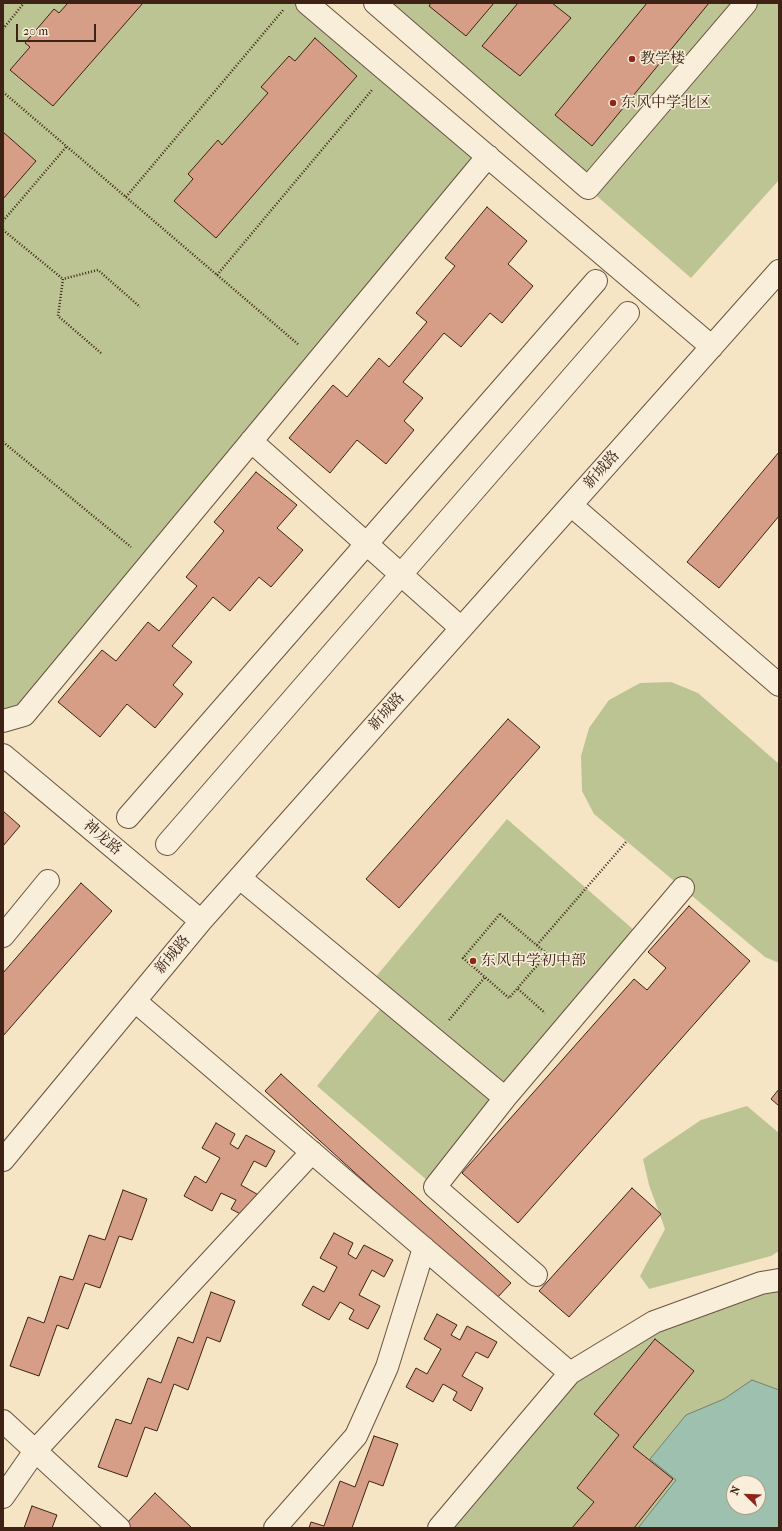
<!DOCTYPE html>
<html>
<head>
<meta charset="utf-8">
<style>
	body { margin:0 }
	#map { position:relative; width:782px; height:1531px; overflow:hidden; background:#f5e5c5; font-family:"IM FELL French Canon",serif }
	canvas { display:block }
	.frame { position:absolute; inset:0; border:4px solid #3d2215; pointer-events:none }
	.north { position:absolute; left:726px; top:1475px; width:40px; height:40px; box-sizing:border-box; background:#f8eed9; border:1px solid #ad9c8b; border-radius:50%; rotate:293deg; font-size:11px; font-weight:700; line-height:16px; text-align:center; color:#3d2215 }
	.north::after { content:''; display:block; margin:auto; width:14px; height:18px; background:#8f2418; clip-path:polygon(50% 0,100% 100%,50% 72%,0 100%) }
	.scale { position:absolute; left:16px; top:24px; width:80px; height:18px; box-sizing:border-box; border:2px solid #3d2215; border-top:0; padding-left:5px; font-size:12px; line-height:14px; white-space:nowrap; color:#3d2215; -webkit-text-stroke:3px #f8eed9; paint-order:stroke }
</style>
</head>
<body>
<div id="map">
<canvas width="782" height="1531"></canvas>
<div class="frame"></div>
<div class="north">N</div>
<div class="scale">20 m</div>
</div>
<script>
const c = document.querySelector('canvas').getContext('2d');
c.lineJoin = 'round';
function fillPath(path, color) { c.fillStyle = color; c.fill(path, 'evenodd'); }
const poly = rows => new Path2D(rows.map(r => 'M' + r).join(''));
function stroke(path, color, width, dash) { c.strokeStyle = color; c.lineWidth = width; c.lineCap = dash ? 'butt' : 'round'; c.setLineDash(dash || []); c.stroke(path); }
function drawText(font, color, halo, rows, align = 'center') {
  c.font = font + ' "IM FELL French Canon","Noto Serif SC",serif'; c.lineWidth = 3; c.setLineDash([]); c.textBaseline = 'middle'; c.strokeStyle = halo; c.fillStyle = color; for (const [text, x, y, turn = 0] of rows) {
    c.save(); c.translate(x, y); c.rotate((+turn || 0) * Math.PI / 180); c.textAlign = isNaN(turn) ? turn : align; if (halo) c.strokeText(text, 0, 0); c.fillText(text, 0, 0); c.restore();
  }
}
fillPath(poly([
	[3,3,307,3,488,156,24,715,3,721],
	[375,3,779,3,779,180,691,278],
	[671,682,698,693,779,764,779,963,765,957,594,814,582,791,581,756,589,728,609,700,640,683],
	[507,819,643,938,435,1187,317,1086,387,1001,369,985],
	[747,1106,779,1133,779,1251,771,1256,649,1289,640,1276,665,1229,649,1185,643,1159,701,1120],
	[779,1280,779,1528,439,1528,570,1373,654,1322],
	[734,1483,758,1483,758,1507,734,1507]
]), '#bdc494');
const water = poly([
	[752,1380,779,1390,779,1528,638,1528,676,1480,650,1459,686,1415,724,1399,752,1380],
	[734,1483,758,1483,758,1507,734,1507,734,1483]
]);
fillPath(water, '#9dc0af');
stroke(water, '#778171', 1);
const building = poly([
	[68,3,143,3,53,106,10,70,30,47,25,43,54,9,59,13,68,3],
	[431,3,494,3,466,36,429,6,431,3],
	[518,3,552,3,571,18,520,76,482,46,518,3],
	[647,3,709,3,592,146,555,115,647,3],
	[315,38,357,76,216,238,174,201,193,179,188,174,218,140,222,145,268,93,261,87,289,56,295,61,315,38],
	[3,132,36,161,3,199,3,132],
	[487,207,527,241,508,264,533,286,502,323,490,313,461,347,444,333,403,382,423,398,404,421,414,430,386,464,357,440,330,473,289,438,333,385,347,397,379,358,389,367,427,322,416,313,455,266,445,258,487,207],
	[779,452,779,516,719,588,687,562,779,452],
	[256,472,297,505,277,528,303,550,271,587,259,577,230,611,213,597,172,646,192,662,173,685,183,694,155,728,127,704,100,737,58,702,102,650,116,661,148,622,159,631,197,586,186,577,224,531,214,522,256,472],
	[508,719,540,747,399,908,366,879,508,719],
	[3,811,20,826,3,846,3,811],
	[81,883,112,911,3,1036,3,973,81,883],
	[689,906,750,961,518,1223,462,1173,634,979,647,990,666,968,648,952,689,906],
	[281,1074,511,1283,495,1300,265,1091,281,1074],
	[779,1089,779,1106,771,1099,779,1089],
	[216,1123,235,1134,230,1144,238,1149,246,1135,275,1151,266,1167,254,1161,241,1185,262,1197,250,1219,231,1209,236,1200,221,1193,212,1211,184,1196,195,1176,206,1183,220,1158,202,1148,216,1123],
	[632,1188,661,1214,569,1317,539,1291,632,1188],
	[123,1190,147,1199,132,1240,119,1236,100,1288,85,1283,68,1329,57,1325,39,1376,10,1366,28,1317,44,1323,60,1276,73,1280,89,1235,105,1240,123,1190],
	[334,1233,353,1243,348,1254,356,1259,364,1245,393,1260,384,1277,372,1270,359,1295,380,1306,368,1329,349,1319,354,1310,340,1302,329,1320,302,1305,313,1286,324,1292,337,1267,320,1258,334,1233],
	[211,1292,235,1301,220,1342,207,1337,188,1390,174,1384,157,1431,145,1427,127,1477,98,1467,116,1419,131,1424,148,1378,161,1383,178,1337,193,1343,211,1292],
	[437,1314,457,1325,451,1335,460,1340,467,1326,497,1342,488,1358,476,1352,462,1376,483,1388,471,1411,453,1400,457,1392,443,1384,433,1402,406,1387,416,1368,427,1374,441,1349,424,1339,437,1314],
	[655,1339,694,1371,633,1447,673,1479,634,1528,572,1528,594,1502,577,1488,619,1435,594,1414,655,1339],
	[374,1436,398,1444,383,1486,369,1481,352,1528,309,1528,311,1522,324,1526,340,1481,355,1487,374,1436],
	[155,1493,192,1528,131,1528,126,1524,155,1493],
	[32,1506,57,1515,52,1528,24,1528,32,1506]
]);
fillPath(building, '#d79e87');
stroke(building, '#3d2215', 1);
const minor = poly([
	[307,3,712,347],
	[375,3,588,188,746,3],
	[251,441,461,628],
	[571,505,779,685],
	[3,721,24,715,488,156],
	[3,755,201,921],
	[128,817,596,281],
	[167,844,628,313],
	[240,878,505,1098,683,888],
	[3,936,48,881],
	[135,1001,570,1373],
	[505,1098,435,1187,536,1275],
	[3,1160,201,921,779,271],
	[3,1421,119,1528],
	[3,1497,35,1451,312,1152],
	[275,1528,356,1436,387,1367,424,1248],
	[439,1528,570,1373,654,1322,761,1283,779,1280]
]);
stroke(minor, '#6b5341', 24);
stroke(poly([
	[3,29,24,3],
	[3,92,299,345],
	[126,197,284,9],
	[3,221,67,146],
	[3,230,63,279],
	[217,275,372,90],
	[101,353,58,316,63,279,98,270,140,307],
	[3,442,131,547],
	[500,914,547,954,509,998,463,958,500,914],
	[537,945,626,842],
	[518,989,545,1013],
	[449,1020,485,977]
]), '#3d2215', 2.5, [1, 2]);
stroke(minor, '#f8eed9', 22);
for (const [x, y, r, color] of [
	[632,59,4,"#8f2418"],
	[613,103,4,"#8f2418"],
	[473,961,4,"#8f2418"]
]) { const dot = new Path2D(); dot.arc(x, y, r, 0, 2 * Math.PI); c.fillStyle = color; c.fill(dot); stroke(dot, '#f8eed9', 1.5); }
drawText('15px', '#3d2215', '#f8eed9', [
	["教学楼",640,59],
	["东风中学北区",621,103],
	["东风中学初中部",481,961]
], 'left');
drawText('15px', '#3d2215', '#f8eed9', [
	["新城路",602,470,-48],
	["新城路",387,712,-48],
	["神龙路",102,838,40],
	["新城路",173,955,-50]
]);
</script>
</body>
</html>
